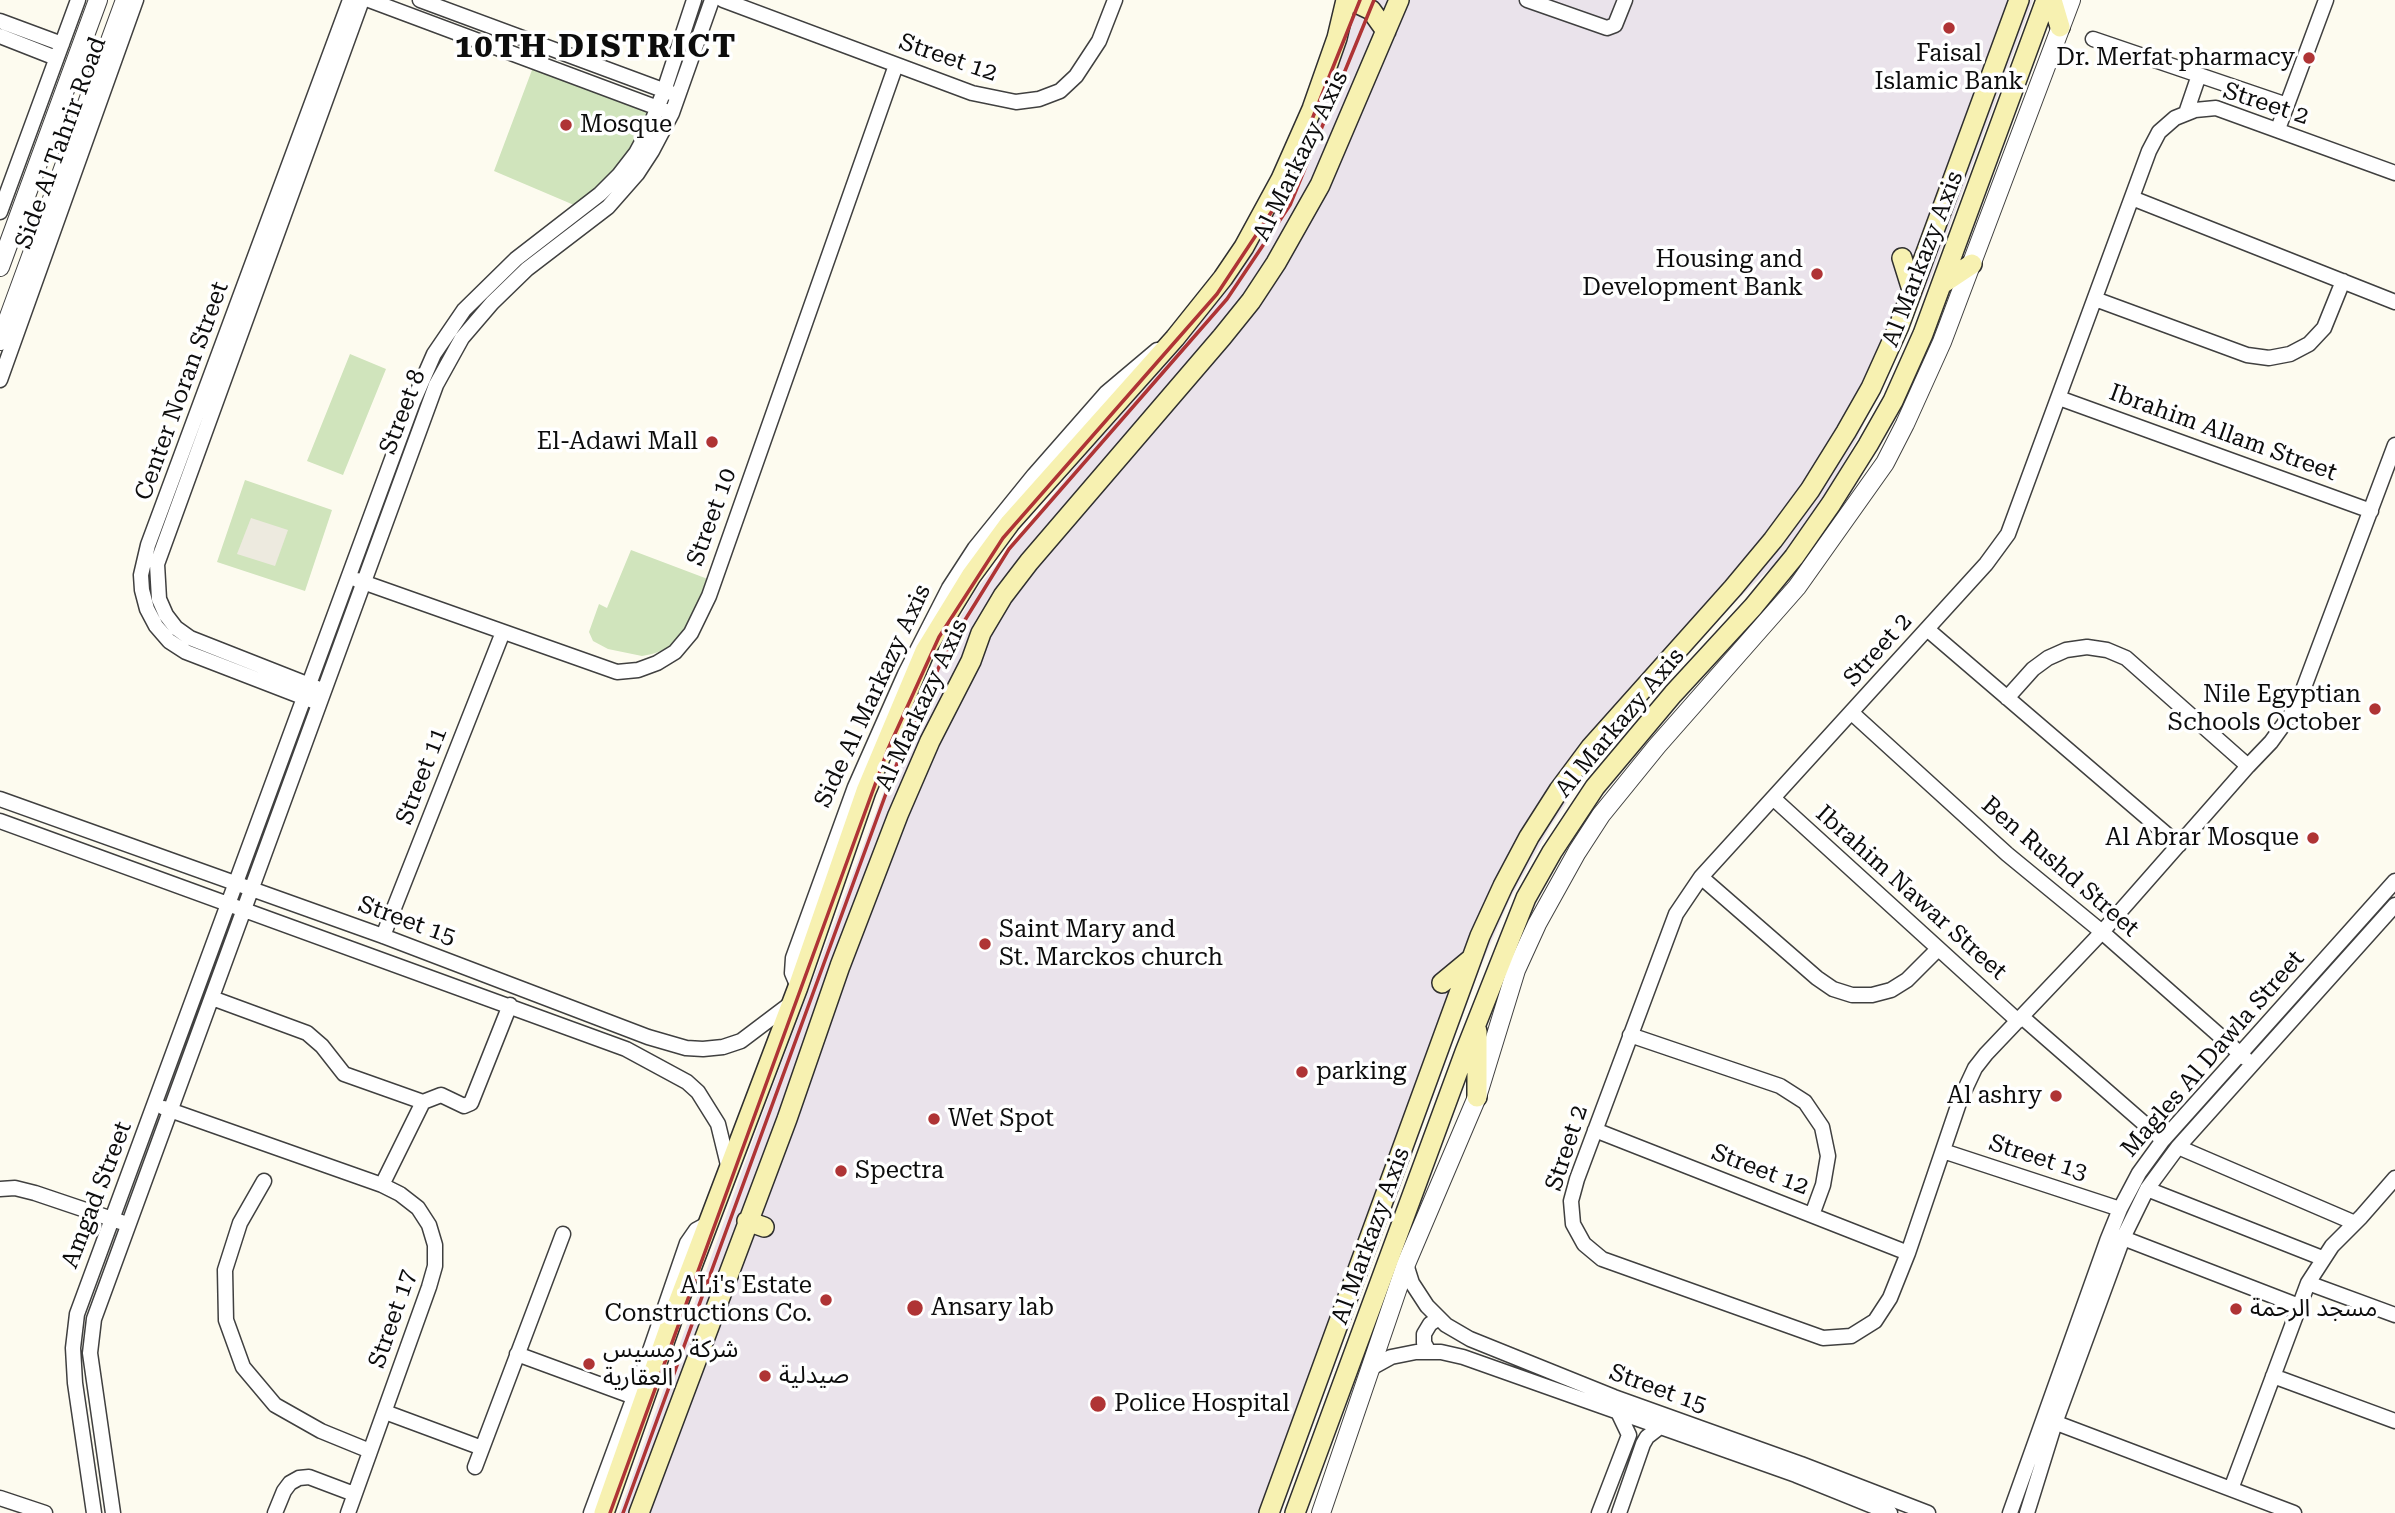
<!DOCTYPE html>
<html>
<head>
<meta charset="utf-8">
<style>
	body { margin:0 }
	canvas { display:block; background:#fdfbef }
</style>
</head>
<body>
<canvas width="2395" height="1513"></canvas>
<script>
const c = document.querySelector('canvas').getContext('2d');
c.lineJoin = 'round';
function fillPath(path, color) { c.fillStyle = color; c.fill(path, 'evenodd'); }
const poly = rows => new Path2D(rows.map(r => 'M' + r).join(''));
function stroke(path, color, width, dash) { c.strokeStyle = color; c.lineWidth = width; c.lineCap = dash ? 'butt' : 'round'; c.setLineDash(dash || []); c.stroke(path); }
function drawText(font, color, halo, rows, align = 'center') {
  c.font = font + ' "Roboto Serif","Noto Sans Arabic",serif'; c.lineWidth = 7; c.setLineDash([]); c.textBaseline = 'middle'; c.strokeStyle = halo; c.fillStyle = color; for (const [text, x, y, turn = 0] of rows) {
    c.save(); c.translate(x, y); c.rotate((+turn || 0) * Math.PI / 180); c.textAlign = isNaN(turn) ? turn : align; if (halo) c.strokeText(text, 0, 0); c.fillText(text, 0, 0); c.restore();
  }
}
fillPath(poly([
	[1345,0,2033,0,1930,280,1857,439,1817,511,1777,562,1738,599,1644,704,1588,771,1550,827,1510,899,1482,963,1281,1513,619,1513,771,1091,899,751,931,670,975,591,1076,466,1178,351,1220,283,1269,194]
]), '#eae3eb');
fillPath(poly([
	[535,62,653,107,646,134,581,208,494,171],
	[350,354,386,369,343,475,307,461],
	[245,480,332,510,305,591,217,562],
	[631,550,713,581,690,630,670,648,652,654,642,656,608,649,593,641,589,632,599,604,607,608]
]), '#d0e4bc');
fillPath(poly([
	[251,518,288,530,275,566,237,554]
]), '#edeadf');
const minor = poly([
	[369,0,666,111],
	[420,0,671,93],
	[723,0,972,93,1016,102,1039,99,1060,91,1076,76,1099,41,1115,0],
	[1527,0,1607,28,1615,25,1625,0],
	[0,21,62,44],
	[0,36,56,58],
	[2093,39,2287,105],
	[2186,113,2199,75],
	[2278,129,2326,0],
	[2395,173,2216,108,2195,110,2175,118,2159,132,2149,151,2008,534,1986,564,1701,877,1676,914,1577,1179,1571,1201,1573,1224,1584,1244,1602,1259,1823,1338,1851,1336,1875,1321,1890,1298,1908,1253,1960,1100,1975,1068,1986,1054,2102,932,2248,766,2271,742,2297,706,2395,445],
	[2132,198,2395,302],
	[0,212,78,0],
	[2095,299,2247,355,2269,358,2290,354,2309,344,2324,328,2343,281],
	[0,380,136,0],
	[2059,398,2371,511],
	[357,580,617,672,638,670,657,663,675,652,691,633,709,596,896,65],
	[1927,629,2179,845],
	[317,688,190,638,176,628,166,615,159,599,157,564,362,0],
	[2007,698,2033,669,2048,658,2066,650,2087,647,2107,650,2126,658,2248,766],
	[313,701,186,652,169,641,156,626,147,609,142,590,141,575,148,545,350,0],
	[1852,713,2007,854,2102,932,2245,1058],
	[1773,798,2018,1021],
	[0,799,383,936,648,1037,686,1048,703,1049,723,1047,741,1041,790,1004],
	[0,821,626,1049,687,1082,698,1092,718,1124,729,1169],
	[1701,877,1817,978,1833,989,1852,995,1872,995,1891,990,1907,980,1938,949],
	[383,936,503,632],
	[798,987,792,973,793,958,855,787,905,674,949,588,975,548,1034,475,1106,393,1157,350],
	[212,998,307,1033,322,1046,344,1074,423,1102],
	[2022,1017,2163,1140],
	[1630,1035,1780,1086,1805,1102,1822,1127,1828,1156,1823,1185,1812,1215],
	[164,1108,382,1185,400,1194,418,1208,429,1225,435,1245,435,1266,429,1287,348,1513],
	[1595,1130,1908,1253],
	[2178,1147,2355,1223],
	[1943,1151,2120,1209],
	[264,1181,240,1223,225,1270,226,1320,243,1367,275,1405,321,1431,370,1451],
	[382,1185,423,1102,441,1095,464,1106,471,1103,510,1005],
	[0,1189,15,1188,35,1193,121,1222],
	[2147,1189,2322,1258],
	[2123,1238,2299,1306],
	[1406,1264,1412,1283,1427,1306,1446,1325,1470,1339,1614,1397,1801,1464,1928,1513],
	[2308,1283,2395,1315],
	[1429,1352,1424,1343,1424,1334,1430,1324,1439,1318],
	[517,1354,634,1397],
	[1371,1368,1391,1357,1416,1352,1441,1352,1463,1357,1796,1475,1890,1513],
	[2273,1376,2395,1421],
	[385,1412,482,1448],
	[2046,1419,2294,1513],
	[475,1467,563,1234],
	[2231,1489,2308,1283,2332,1246,2361,1217,2395,1178],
	[0,1498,45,1513],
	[94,1513,75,1383,73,1348,77,1314,413,402,434,354,464,310,516,259,600,194,619,175,636,153,649,129,664,91,694,0],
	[113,1513,90,1353,94,1319,436,385,462,338,492,303,527,269,608,207,637,174,652,151,672,113,712,0],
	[275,1513,284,1491,290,1483,299,1478,309,1477,354,1494],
	[591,1513,634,1397,687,1243,696,1230,709,1223],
	[1599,1513,1629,1435,1618,1412],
	[1619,1513,1643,1444,1647,1437,1660,1427],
	[2010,1513,2107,1241,2120,1209,2139,1173,2163,1140,2395,881],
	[2027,1513,2055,1423,2123,1238,2147,1189,2178,1147,2395,905]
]);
const tertiary = poly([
	[0,267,98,0],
	[0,341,125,0],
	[1321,1513,1406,1264,1477,1097,1516,970,1537,924,1577,852,1601,815,1657,746,1797,587,1885,463,1905,424,1942,342,2071,0]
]);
const secondary = poly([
	[1350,0,1371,10,1386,31],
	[2052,0,2060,27],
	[1902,258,1912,290],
	[1942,284,1972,264],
	[1442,983,1471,959],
	[1477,1031,1477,1097],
	[747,1221,764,1227],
	[604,1513,678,1303,798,987,866,791,925,651,971,576,1010,523,1175,338,1223,278,1244,247,1281,179,1312,109,1337,38,1346,0],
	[639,1513,787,1119,840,966,898,815,930,741,971,661,981,633,1003,596,1029,562,1222,337,1251,301,1276,263,1320,185,1399,0],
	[1269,1513,1480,936,1503,886,1529,837,1559,790,1591,747,1733,588,1773,540,1810,490,1846,432,1871,388,1899,326,2019,0],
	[1295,1513,1465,1052,1526,898,1552,852,1595,787,1673,694,1753,607,1794,557,1831,504,1868,445,1893,401,1923,334,2046,0]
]);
stroke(minor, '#404040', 17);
stroke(tertiary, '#404040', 20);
stroke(secondary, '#2f2f2f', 22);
stroke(minor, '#fff', 14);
stroke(tertiary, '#fff', 18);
stroke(secondary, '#f7f1b1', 19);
stroke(poly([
	[610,1513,888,749,939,637,1003,538,1217,294,1280,199,1360,0],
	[623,1513,903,747,947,649,1009,549,1227,299,1290,205,1374,0]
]), '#af3435', 3.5);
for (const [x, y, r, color] of [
	[1949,28,7,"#af3435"],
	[2309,58,7,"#af3435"],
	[566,125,7,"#af3435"],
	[1817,274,7,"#af3435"],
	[712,442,7,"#af3435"],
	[2375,709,7,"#af3435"],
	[2313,838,7,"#af3435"],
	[985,944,7,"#af3435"],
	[1302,1072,7,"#af3435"],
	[2056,1096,7,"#af3435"],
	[934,1119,7,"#af3435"],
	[841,1171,7,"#af3435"],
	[826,1300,7,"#af3435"],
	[915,1308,9,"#af3435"],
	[2236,1309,7,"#af3435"],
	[589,1364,7,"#af3435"],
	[765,1376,7,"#af3435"],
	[1098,1404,9,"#af3435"]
]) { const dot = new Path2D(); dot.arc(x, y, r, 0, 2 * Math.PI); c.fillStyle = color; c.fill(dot); stroke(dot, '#fff', 2.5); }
drawText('24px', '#0d0d0d', '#fff', [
	["Faisal",1949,54,"center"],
	["Islamic Bank",1949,82,"center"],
	["Dr. Merfat pharmacy",2295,58,"right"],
	["Mosque",580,125],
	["Housing and",1803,260,"right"],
	["Development Bank",1803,288,"right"],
	["El-Adawi Mall",698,442,"right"],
	["Nile Egyptian",2361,695,"right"],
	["Schools October",2361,723,"right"],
	["Al Abrar Mosque",2299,838,"right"],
	["Saint Mary and",999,930],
	["St. Marckos church",999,958],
	["parking",1316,1072],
	["Al ashry",2042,1096,"right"],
	["Wet Spot",948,1119],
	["Spectra",855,1171],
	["ALi's Estate",812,1286,"right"],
	["Constructions Co.",812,1314,"right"],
	["Ansary lab",931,1308],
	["مسجد الرحمة",2250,1309],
	["شركة رمسيس",603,1350],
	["العقارية",603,1378],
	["صيدلية",779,1376],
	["Police Hospital",1114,1404]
], 'left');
drawText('24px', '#0d0d0d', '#fff', [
	["Street 12",948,58,19],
	["Street 2",2266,104,18],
	["Side Al Tahrir Road",61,143,-70],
	["Al Markazy Axis",1301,156,-64],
	["Al Markazy Axis",1923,259,-69],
	["Center Noran Street",182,391,-70],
	["Street 8",403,412,-69],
	["Ibrahim Allam Street",2223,433,20],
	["Street 10",712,517,-70],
	["Street 2",1878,650,-48],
	["Side Al Markazy Axis",873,696,-65],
	["Al Markazy Axis",922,705,-65],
	["Al Markazy Axis",1620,723,-50],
	["Street 11",422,776,-69],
	["Ben Rushd Street",2060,867,41],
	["Ibrahim Nawar Street",1911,893,42],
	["Street 15",407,921,20],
	["Magles Al Dawla Street",2213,1054,-49],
	["Street 2",1567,1148,-72],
	["Street 13",2038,1158,18],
	["Street 12",1760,1170,21],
	["Amgad Street",97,1195,-69],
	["Al Markazy Axis",1371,1236,-70],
	["Street 17",393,1319,-71],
	["Street 15",1658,1389,20]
]);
c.letterSpacing = '2px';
drawText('bold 32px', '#0d0d0d', '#fff', [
	["10TH DISTRICT",596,48]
]);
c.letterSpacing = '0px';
</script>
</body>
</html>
